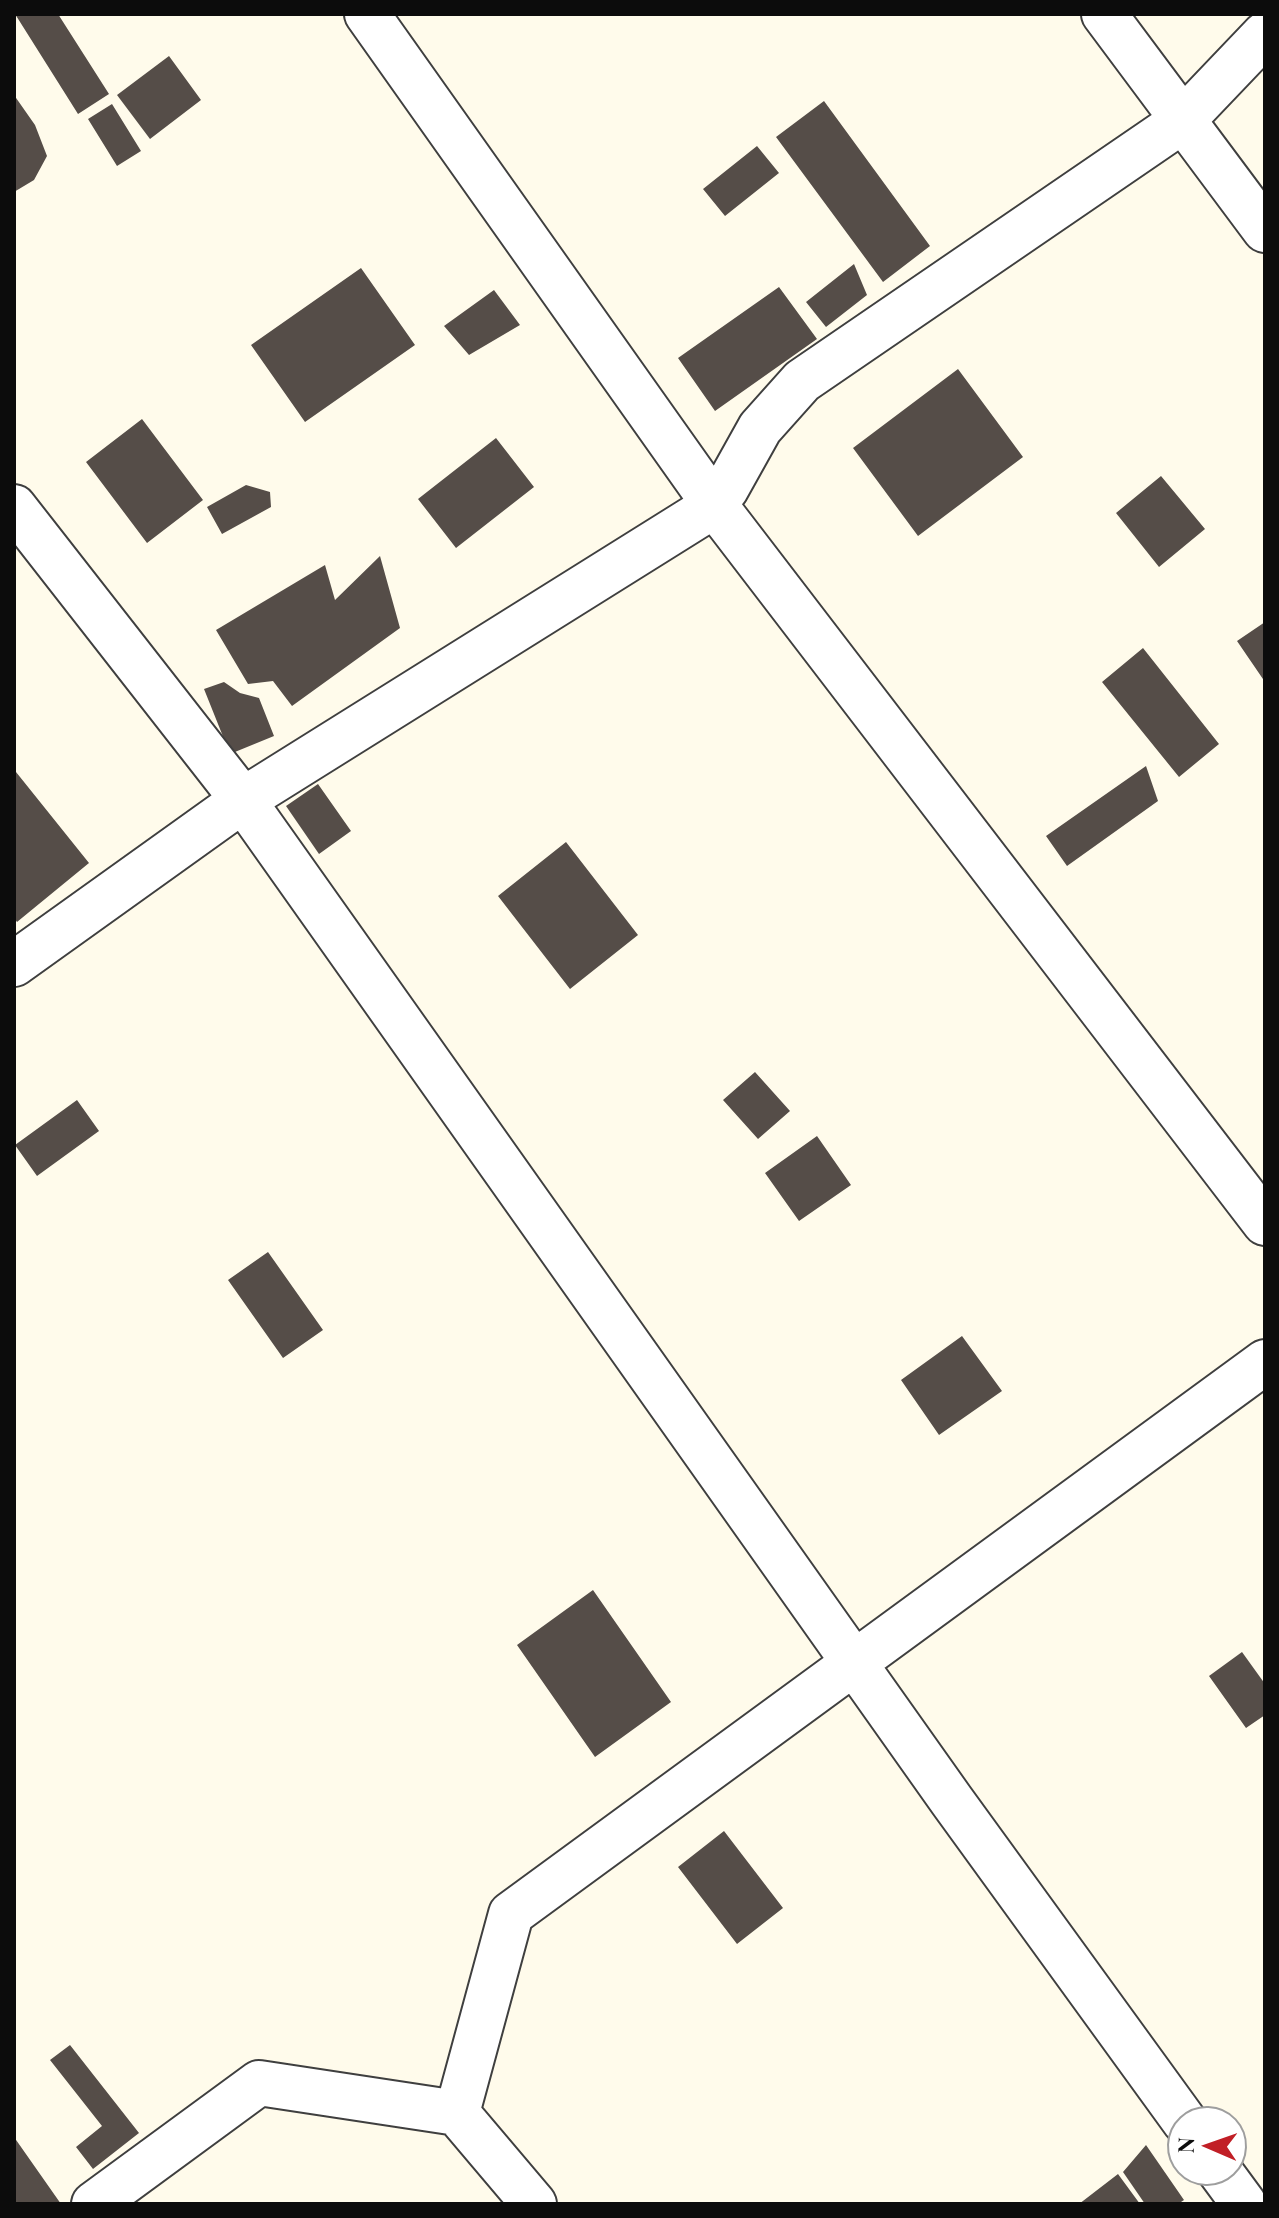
<!DOCTYPE html>
<html>
<head>
<meta charset="utf-8">
<style>
	body { margin:0 }
	#map { position:relative; width:1279px; height:2218px; overflow:hidden; background:#fffbeb; font-family:"Playfair Display",serif }
	canvas { display:block }
	.frame { position:absolute; inset:0; border:16px solid #0c0c0c; pointer-events:none }
	.north { position:absolute; left:1167px; top:2106px; width:80px; height:80px; box-sizing:border-box; background:#fff; border:2px solid #9e9e9e; border-radius:50%; rotate:272deg; font-size:22px; font-weight:700; line-height:32px; text-align:center; color:#0c0c0c }
	.north::after { content:''; display:block; margin:auto; width:28px; height:36px; background:#c11f26; clip-path:polygon(50% 0,100% 100%,50% 72%,0 100%) }
</style>
</head>
<body>
<div id="map">
<canvas width="1279" height="2218"></canvas>
<div class="frame"></div>
<div class="north">N</div>
</div>
<script>
const c = document.querySelector('canvas').getContext('2d');
c.lineJoin = 'round';
function fillPath(path, color) { c.fillStyle = color; c.fill(path, 'evenodd'); }
const poly = rows => new Path2D(rows.map(r => 'M' + r).join(''));
function stroke(path, color, width, dash) { c.strokeStyle = color; c.lineWidth = width; c.lineCap = dash ? 'butt' : 'round'; c.setLineDash(dash || []); c.stroke(path); }
fillPath(poly([
	[15,14,58,14,109,94,78,114],
	[169,56,201,100,150,139,117,95],
	[14,95,35,125,47,156,34,180,14,192],
	[824,101,930,246,883,282,776,137],
	[112,104,141,151,117,166,88,119],
	[757,146,779,173,725,216,703,189],
	[854,264,867,295,826,327,806,302],
	[361,268,415,345,305,422,251,345],
	[779,287,817,339,715,411,678,358],
	[494,290,520,325,469,355,444,326],
	[958,369,1023,457,918,536,853,448],
	[142,419,203,500,147,543,86,462],
	[496,438,534,487,456,548,418,499],
	[1161,476,1205,529,1159,567,1116,513],
	[246,485,270,492,271,507,222,534,207,507],
	[380,556,400,628,292,706,273,681,248,684,216,630,325,565,335,600],
	[1265,622,1265,682,1237,641],
	[1143,648,1219,744,1179,777,1102,682],
	[224,682,240,693,259,698,274,736,230,754,204,689],
	[1146,766,1158,801,1067,866,1046,836],
	[16,772,89,863,17,922,14,918,14,774],
	[318,784,351,831,319,854,286,806],
	[566,842,638,935,570,989,498,896],
	[755,1072,790,1111,758,1139,723,1100],
	[77,1100,99,1131,37,1176,15,1145],
	[817,1136,851,1185,799,1221,765,1173],
	[268,1252,323,1330,283,1358,228,1280],
	[962,1336,1002,1391,939,1435,901,1380],
	[593,1590,671,1702,595,1757,517,1645],
	[1242,1652,1265,1684,1265,1715,1246,1728,1209,1676],
	[724,1831,783,1908,737,1944,678,1867],
	[70,2045,139,2133,93,2169,76,2147,102,2126,50,2060],
	[14,2137,61,2204,14,2204],
	[1146,2145,1184,2200,1178,2204,1145,2204,1123,2172],
	[1118,2174,1140,2204,1079,2204]
]), '#554d48');
const minor = poly([
	[367,14,714,504,1265,1223],
	[1104,14,1265,230],
	[14,507,243,800,952,1801,1185,2122],
	[14,964,243,800,702,513,714,504,726,489,760,428,802,381,1182,121,1265,34],
	[457,2113,511,1914,1265,1362],
	[1219,2170,1244,2204],
	[94,2204,259,2083,457,2113,534,2204]
]);
stroke(minor, '#3f3f3f', 48);
stroke(minor, '#fff', 44);
</script>
</body>
</html>
